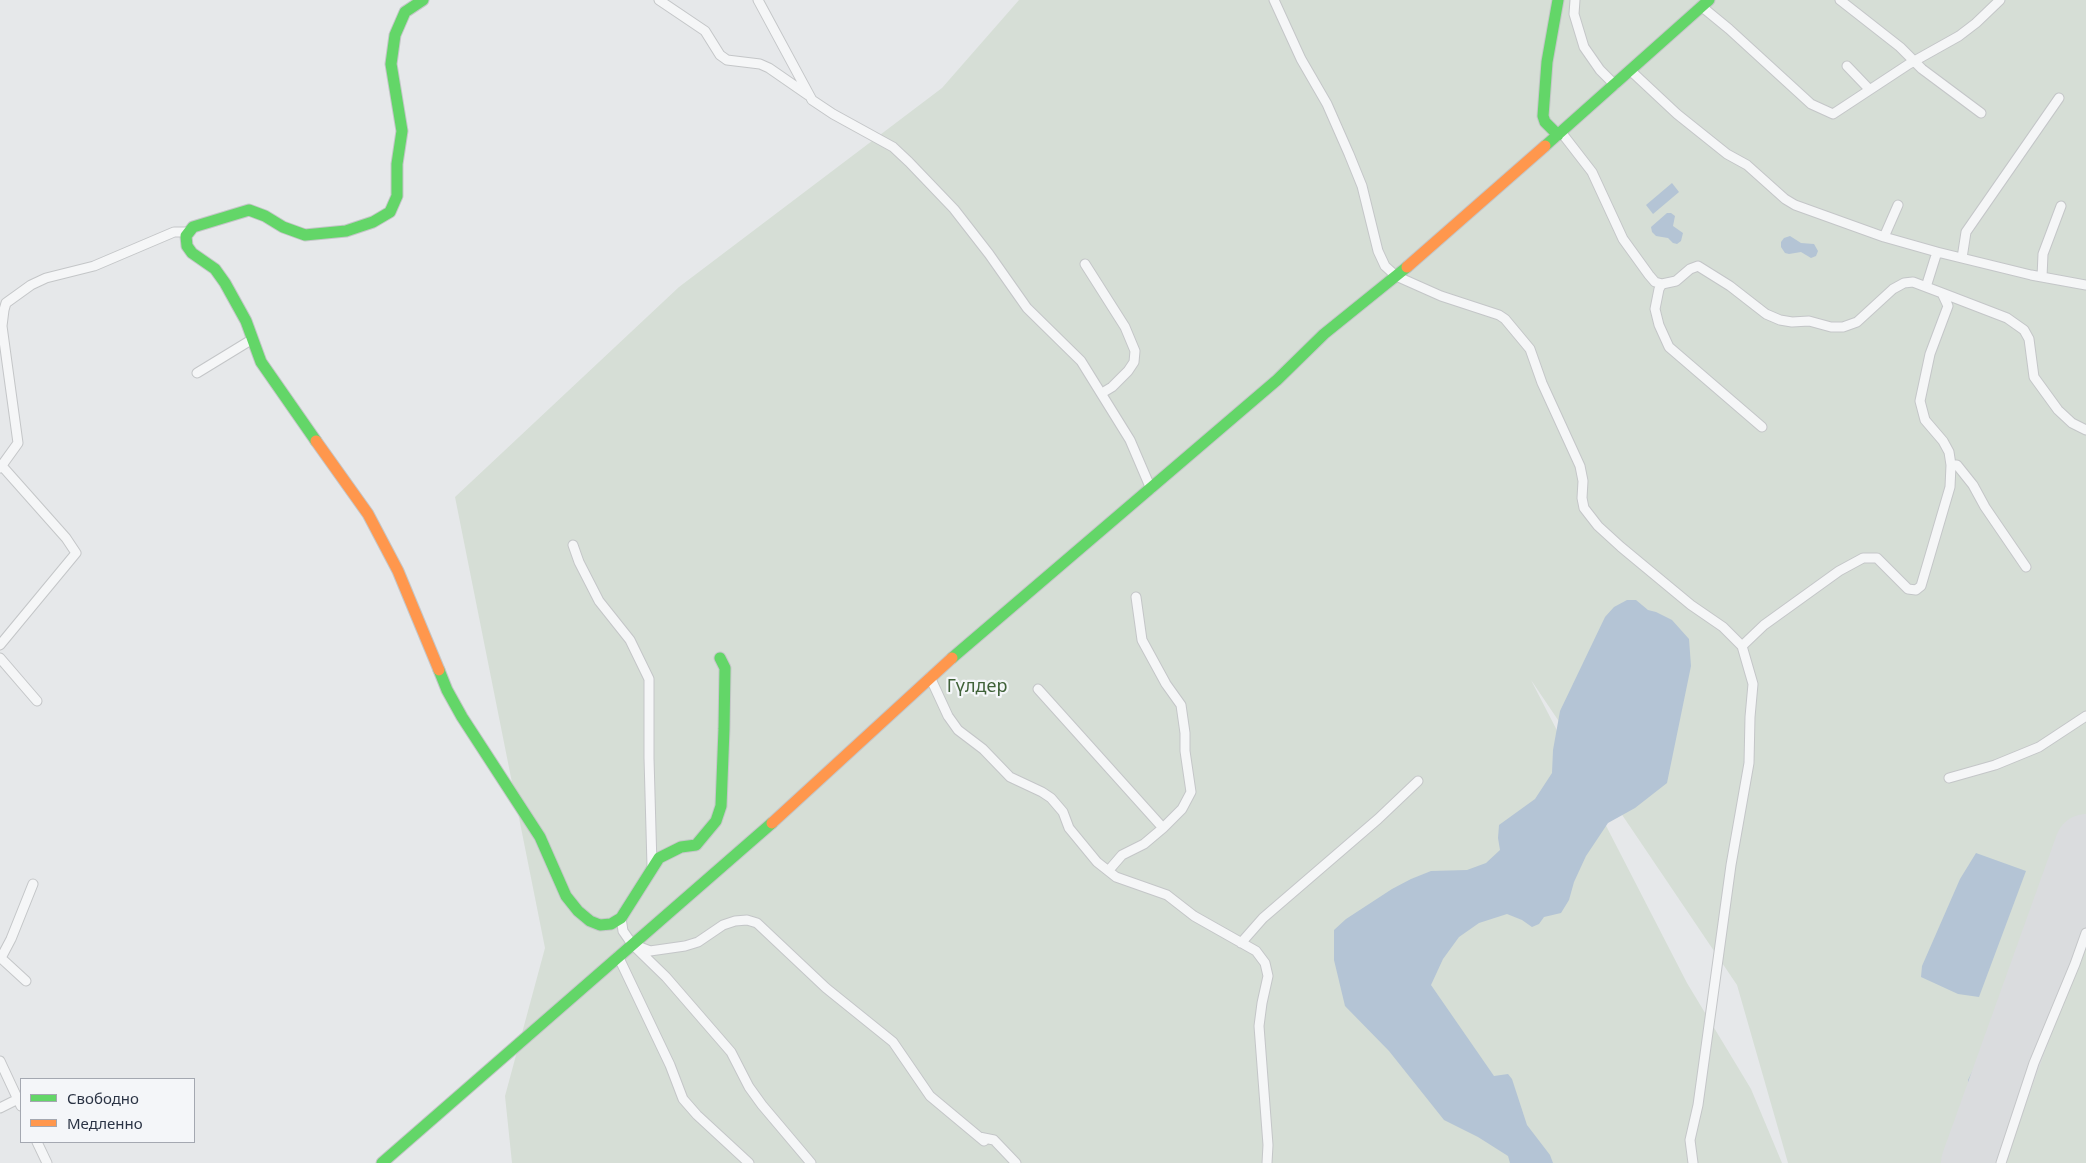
<!DOCTYPE html>
<html>
<head>
<meta charset="utf-8">
<style>
	body { margin:0 }
	#map { position:relative; width:2086px; height:1163px; overflow:hidden; background:#e6e8ea; font-family:"Noto Sans",sans-serif }
	canvas { display:block }
	.legend { position:absolute; left:20px; top:1078px; width:175px; height:65px; box-sizing:border-box; background:#f4f6f9; border:1px solid #a4a8b1; margin:0; padding:6px 9px; list-style:none; font-size:15px; color:#2b3445 }
	.legend li { display:flex; align-items:center; gap:10px; height:25px }
	.legend b { width:25px; border:1px solid #a4a8b1 }
</style>
</head>
<body>
<div id="map">
<canvas width="2086" height="1163"></canvas>
<ul class="legend">
<li><b style="height:6px;background:#63d668"></b>Свободно</li>
<li><b style="height:6px;background:#ff974d"></b>Медленно</li>
</ul>
</div>
<script>
const c = document.querySelector('canvas').getContext('2d');
c.lineJoin = 'round';
function fillPath(path, color) { c.fillStyle = color; c.fill(path, 'evenodd'); }
const poly = rows => new Path2D(rows.map(r => 'M' + r).join(''));
function stroke(path, color, width, dash) { c.strokeStyle = color; c.lineWidth = width; c.lineCap = dash ? 'butt' : 'round'; c.setLineDash(dash || []); c.stroke(path); }
function drawText(font, color, halo, rows, align = 'center') {
  c.font = font + ' "Noto Sans",sans-serif'; c.lineWidth = 4.5; c.setLineDash([]); c.textBaseline = 'middle'; c.strokeStyle = halo; c.fillStyle = color; for (const [text, x, y, turn = 0] of rows) {
    c.save(); c.translate(x, y); c.rotate((+turn || 0) * Math.PI / 180); c.textAlign = isNaN(turn) ? turn : align; if (halo) c.strokeText(text, 0, 0); c.fillText(text, 0, 0); c.restore();
  }
}
fillPath(poly([
	[1019,0,2086,0,2086,1163,1788,1163,1737,985,1531,680,1687,983,1751,1089,1782,1163,512,1163,505,1096,545,948,455,497,679,287,942,88]
]), '#d6ded6');
fillPath(poly([
	[1672,183,1679,192,1653,214,1646,205],
	[1667,213,1671,213,1675,216,1673,226,1683,233,1681,241,1677,244,1673,243,1668,238,1656,236,1652,232,1651,227],
	[1790,236,1801,243,1814,244,1818,251,1816,256,1811,258,1801,252,1789,254,1785,253,1781,247,1781,242,1784,238],
	[1627,600,1636,600,1648,610,1656,612,1672,620,1689,639,1691,666,1667,783,1635,808,1608,823,1586,856,1574,882,1569,900,1561,913,1544,917,1539,924,1532,927,1522,920,1507,914,1479,923,1459,937,1443,959,1431,985,1494,1076,1508,1074,1512,1079,1527,1125,1550,1155,1553,1163,1510,1163,1508,1156,1478,1137,1444,1120,1389,1051,1345,1006,1334,960,1334,930,1346,919,1392,889,1411,879,1431,871,1467,870,1486,863,1500,850,1498,838,1499,825,1535,799,1552,773,1553,750,1560,711,1605,617,1614,607],
	[1976,853,2026,871,1979,997,1958,994,1921,977,1922,966,1960,879],
	[1984,1048,1987,1048,1994,1052,1994,1055,1981,1083,1977,1088,1968,1086,1968,1080]
]), '#b4c4d5');
stroke(poly([
	[1972,1163,2086,845]
]), '#dadcde', 62);
const street = poly([
	[659,0,705,31,720,55,727,60,760,64,769,68,808,95],
	[758,0,812,100,833,114,893,147,909,162,954,209,989,254,1027,308,1081,361,1130,440,1151,489],
	[1274,0,1301,59,1327,104,1349,154,1362,186,1378,251,1385,266,1396,276,1441,296,1499,315,1505,319,1530,349,1542,383,1580,466,1583,481,1582,498,1584,508,1598,526,1621,547,1691,605,1723,627,1742,646,1753,684,1750,717,1749,763,1731,865,1698,1105,1690,1140,1693,1163],
	[1575,0,1574,14,1584,47,1600,70,1615,85],
	[1840,0,1900,47,1922,69,1981,113],
	[1701,6,1729,29,1811,104,1833,114,1909,64,1959,36,1976,23,2000,0],
	[1847,66,1869,89],
	[1631,71,1677,114,1727,154,1747,165,1785,199,1795,205,1884,237,1937,252,2031,275,2086,285],
	[1561,132,1592,172,1623,239,1649,275,1655,282,1662,284,1659,289,1655,309,1659,325,1669,347,1762,427],
	[1884,237,1898,205],
	[1962,258,1966,232,2059,98],
	[1085,264,1125,327,1135,351,1134,362,1128,371,1112,387,1102,393],
	[2042,277,2043,254,2061,206],
	[1662,284,1676,281,1690,269,1698,266,1730,286,1766,314,1780,320,1792,322,1809,321,1831,327,1843,327,1857,322,1893,289,1904,283,1913,282,1942,293],
	[1926,287,1937,252],
	[197,373,251,340],
	[1951,465,1957,465,1973,485,1985,507,2026,567],
	[0,468,18,443,2,326,4,310,6,303,31,285,46,278,94,266,174,232,188,232],
	[573,545,579,562,599,601,630,640,649,679,649,758,652,866],
	[0,645,76,553,66,538,2,466],
	[1742,646,1764,625,1839,571,1863,558,1877,558,1908,589,1916,590,1921,586,1950,487,1951,465,1949,452,1943,441,1925,420,1920,401,1930,354,1948,306,1942,293,2007,318,2024,330,2029,339,2034,377,2058,410,2072,423,2086,430],
	[0,658,37,701],
	[930,677,948,716,958,730,983,749,1010,777,1042,792,1051,798,1063,812,1069,828,1097,862,1116,877,1167,895,1194,916,1256,951,1265,963,1268,976,1262,1003,1259,1026,1268,1145,1267,1163],
	[1038,689,1163,828],
	[1949,778,1995,765,2039,747,2086,716],
	[1109,870,1122,855,1144,844,1163,828,1182,809,1191,792,1185,751,1185,733,1181,705,1166,684,1142,640,1136,597],
	[621,918,623,931,632,944,666,977,731,1052,749,1087,762,1105,811,1163],
	[1241,943,1263,918,1378,819,1418,781],
	[632,944,650,951,685,946,698,942,723,925,735,921,747,920,757,923,826,988,893,1042,930,1096,984,1141],
	[618,956,670,1065,683,1099,697,1115,749,1163],
	[26,981,1,958,11,939,33,884],
	[0,1061,21,1106],
	[0,1108,18,1099],
	[979,1137,994,1140,1016,1163],
	[37,1142,47,1163],
	[2001,1163,2034,1063,2075,964,2086,933]
]);
const fast = poly([
	[1558,0,1547,62,1543,116,1545,122,1558,135],
	[1545,146,1709,0],
	[316,441,261,362,246,321,225,283,215,269,192,253,187,246,186,236,193,227,249,210,265,216,283,227,305,235,346,231,373,222,390,212,397,196,397,164,402,131,391,64,395,35,405,12,423,0],
	[952,658,1277,380,1324,334,1407,267],
	[439,670,447,690,462,717,540,837,566,896,578,911,590,921,600,925,611,924,621,918,659,858,681,847,696,845,716,821,721,806,724,729,725,668,720,658],
	[382,1163,772,823]
]);
const slow = poly([
	[1407,267,1545,146],
	[316,441,368,514,398,571,439,670],
	[772,823,952,658]
]);
stroke(street, '#c4c6c8', 11);
stroke(fast, '#c4c6c8', 13);
stroke(slow, '#c4c6c8', 13);
stroke(street, '#f5f6f7', 9);
stroke(fast, '#63d668', 11);
stroke(slow, '#ff974d', 11);
drawText('18px', '#3f6138', '#f4f6f9', [
	["Гүлдер",977,687]
]);
</script>
</body>
</html>
